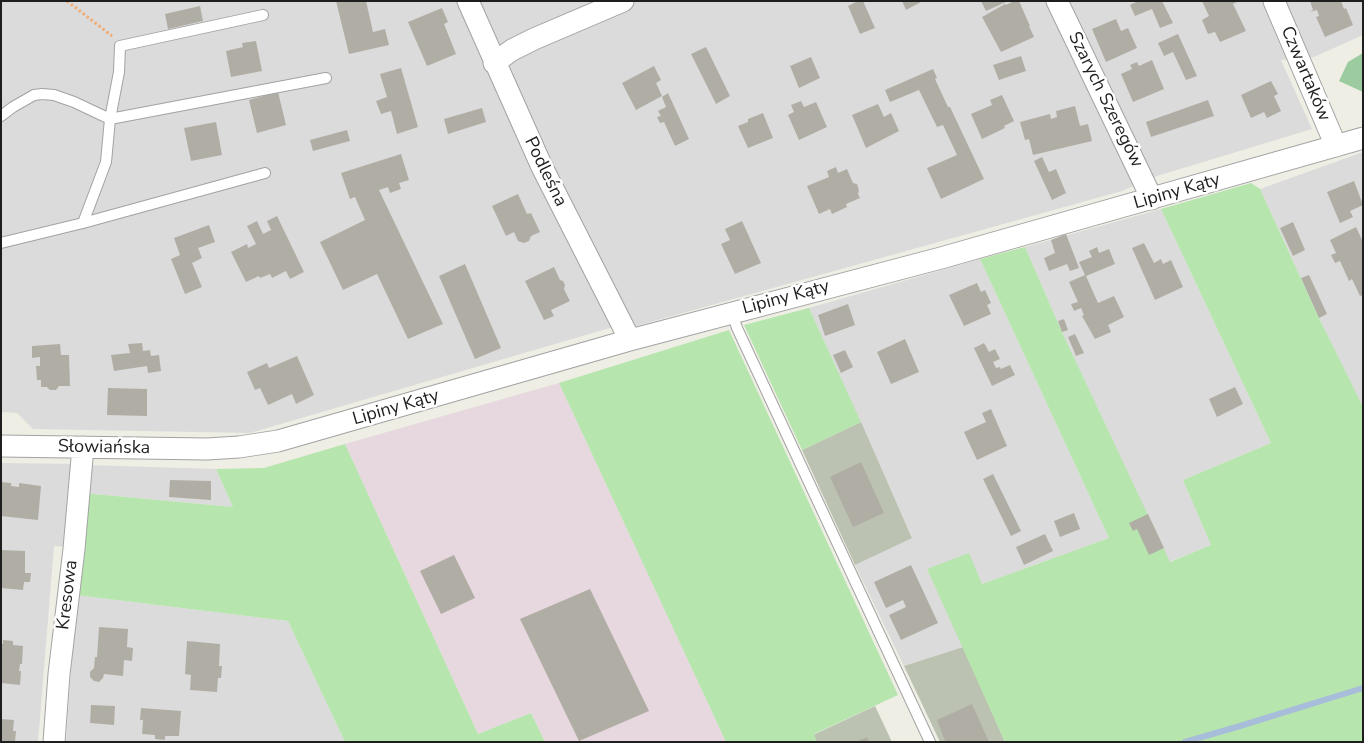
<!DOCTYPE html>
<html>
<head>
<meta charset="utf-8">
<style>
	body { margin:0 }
	#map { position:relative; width:1364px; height:743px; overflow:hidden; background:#eeeee5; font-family:"Nunito Sans",sans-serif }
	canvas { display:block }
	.frame { position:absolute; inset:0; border:2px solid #1e1e1e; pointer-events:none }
</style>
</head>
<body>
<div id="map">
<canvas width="1364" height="743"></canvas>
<div class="frame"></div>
</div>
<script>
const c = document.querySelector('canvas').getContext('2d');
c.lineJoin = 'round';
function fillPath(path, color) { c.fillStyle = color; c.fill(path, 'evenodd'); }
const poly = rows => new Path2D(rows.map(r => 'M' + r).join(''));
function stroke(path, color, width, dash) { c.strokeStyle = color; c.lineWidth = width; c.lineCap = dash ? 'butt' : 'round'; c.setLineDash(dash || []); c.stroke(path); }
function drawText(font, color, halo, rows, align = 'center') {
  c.font = font + ' "Nunito Sans",sans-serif'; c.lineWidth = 5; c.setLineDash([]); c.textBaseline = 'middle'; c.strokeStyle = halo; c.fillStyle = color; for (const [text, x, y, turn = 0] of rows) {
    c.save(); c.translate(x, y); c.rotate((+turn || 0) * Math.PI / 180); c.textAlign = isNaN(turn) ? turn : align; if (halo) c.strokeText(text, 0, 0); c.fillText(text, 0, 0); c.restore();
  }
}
fillPath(poly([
	[1,1,1363,1,1363,35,1314,57,1281,60,1312,129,1157,176,1122,191,629,328,627,323,250,433,33,429,17,413,1,412],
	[1363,152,1363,407,1362,407,1319,318,1260,189],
	[1161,209,1271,443,1183,480,1211,545,1169,562,1062,332,1025,247],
	[980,259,1109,538,982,584,927,569,963,647,904,666,855,565,912,537,809,308],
	[1,463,77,464,68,547,54,546,38,742,1,742],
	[85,465,216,469,233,507,83,493],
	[76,595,288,621,345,742,66,742]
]), '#dcdbdb');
fillPath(poly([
	[559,383,726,742,545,742,531,713,478,734,345,444]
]), '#e7d7df');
fillPath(poly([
	[861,422,912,538,855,565,802,450],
	[963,647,1005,742,940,742,904,666],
	[875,706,892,742,817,742,813,735]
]), '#bcc2b1');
fillPath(poly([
	[1251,183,1260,189,1319,318,1363,407,1363,742,1005,742,927,569,969,553,982,584,1109,538,980,259,1025,247,1062,332,1170,562,1211,545,1183,480,1271,443,1161,209],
	[809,308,861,422,802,450,744,325],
	[729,330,898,695,814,734,817,742,726,742,559,383],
	[345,444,478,734,531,713,545,742,345,742,288,621,76,595,83,493,233,507,216,469,264,468]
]), '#b6e5ae');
fillPath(poly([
	[1363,53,1363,92,1339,81,1348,62]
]), '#9ccb9f');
stroke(poly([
	[1185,742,1240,726,1363,688]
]), '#a8bdd9', 6);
fillPath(poly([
	[336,1,366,1,373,32,385,29,389,45,349,54],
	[858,1,863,1,875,28,860,34,848,6],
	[902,1,923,1,906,10],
	[981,1,1008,1,986,11],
	[1014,1,1019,1,1030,26,1029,26,1034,37,1001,52,982,17,1005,4,1006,5],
	[1138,1,1162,1,1173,23,1160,28,1152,9,1135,16,1130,5],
	[1202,1,1239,1,1233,4,1246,31,1220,42,1215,32,1208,34,1202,20,1209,16],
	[1310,1,1341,1,1344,9,1346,8,1353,25,1325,37,1316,17,1319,16,1317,10,1310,12,1313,10],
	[200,6,203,21,168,29,165,14],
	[442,8,448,22,444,24,456,54,427,66,408,22],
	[1116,19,1121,31,1128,28,1137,48,1106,62,1092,29],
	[1178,34,1197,76,1186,80,1173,52,1164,56,1158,43],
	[256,41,262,71,231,77,226,51,243,47,242,43],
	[706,47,730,96,716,104,691,54],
	[1021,56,1026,71,999,80,993,65],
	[811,57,820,78,799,88,790,66],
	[1152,60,1164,89,1133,102,1121,74,1132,69,1130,65,1137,62,1139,66],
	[654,66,661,80,656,83,662,96,636,110,622,83],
	[401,68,418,127,397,134,391,111,381,114,376,101,387,97,380,74],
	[933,69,937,78,935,79,948,107,950,107,984,179,941,199,927,168,957,155,943,125,937,127,919,90,890,102,885,90],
	[1271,81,1278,94,1274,96,1281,111,1267,118,1264,112,1251,118,1241,95],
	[278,92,286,125,257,133,249,100],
	[668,93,689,139,675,146,664,122,660,123,657,117,661,116,658,111,666,107,662,97],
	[1002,95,1014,121,1004,126,1005,128,982,139,971,114,992,105,990,100],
	[1208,100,1214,116,1151,137,1146,122],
	[801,101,804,107,816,102,827,127,799,140,788,115,794,112,791,105],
	[878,104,884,117,891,113,899,131,866,148,852,115],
	[1075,106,1080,126,1088,124,1092,141,1033,155,1029,139,1025,140,1020,122,1050,114,1051,119,1057,117,1056,111],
	[482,108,486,122,448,134,444,119],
	[763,113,773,138,748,148,738,126,748,122,748,119],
	[216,122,222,155,191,161,184,128],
	[347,130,350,141,313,151,310,140],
	[401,154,409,180,399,183,401,189,390,193,388,187,379,190,443,324,408,339,377,274,343,290,320,242,365,220,355,197,350,199,341,173],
	[1042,157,1049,172,1056,169,1066,193,1052,200,1034,161],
	[836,167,838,173,847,169,853,183,857,184,859,190,858,194,860,198,846,204,847,207,832,214,830,209,819,214,807,186,829,177,827,171],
	[1354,181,1363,205,1350,211,1353,217,1340,223,1327,192],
	[518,194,527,214,531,213,540,232,531,236,529,241,524,243,518,241,514,232,506,236,492,206],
	[277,216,304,272,290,279,286,271,272,278,270,274,260,278,259,276,246,282,231,252,247,244,248,248,256,244,247,226,257,221,263,234,271,230,267,221],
	[742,221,761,263,735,274,721,244,730,240,725,229],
	[1293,222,1305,250,1293,256,1280,228],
	[209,225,215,242,198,248,202,258,192,263,202,287,185,294,171,259,180,255,174,238],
	[1356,227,1363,242,1363,295,1360,296,1352,279,1349,281,1340,261,1335,263,1331,255,1336,253,1330,240],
	[1066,234,1079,268,1070,271,1067,264,1049,271,1044,258,1055,253,1051,240],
	[1144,243,1154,263,1161,259,1163,264,1171,260,1183,287,1155,300,1132,248],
	[1097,247,1099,253,1109,249,1115,264,1086,276,1098,303,1114,296,1124,317,1108,325,1111,332,1095,339,1082,316,1084,315,1081,308,1074,311,1071,304,1078,302,1069,282,1085,275,1079,262,1092,257,1089,251],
	[465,264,501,348,475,359,439,276],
	[554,267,560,280,563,281,565,285,564,289,570,301,551,310,554,316,544,320,525,281],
	[1309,275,1327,314,1319,318,1301,278],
	[977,283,981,292,985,290,991,303,987,305,991,314,964,326,949,295],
	[848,304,855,325,825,336,818,315],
	[1064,319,1068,330,1062,332,1058,321],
	[1075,334,1084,353,1076,356,1068,337],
	[905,339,919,372,891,384,877,352],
	[142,343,143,351,150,350,151,356,159,355,161,371,148,373,147,366,114,371,111,355,130,353,128,344],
	[984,343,989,352,995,349,1000,359,993,362,996,368,1000,367,1001,369,1010,365,1015,375,992,386,974,348],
	[60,344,61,355,69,355,70,386,59,386,56,390,50,390,47,387,41,387,41,380,37,380,36,366,40,366,40,357,32,358,32,346],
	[845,350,853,367,841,373,833,355],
	[297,356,314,395,296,404,292,394,268,405,260,388,255,390,247,372,267,363,269,368],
	[1235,387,1243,404,1217,417,1209,399],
	[108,388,147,389,147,416,107,415],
	[991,409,1007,446,977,460,964,432,986,422,982,413],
	[861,462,884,513,853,527,830,477],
	[993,474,1021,531,1011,536,983,479],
	[170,480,211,481,211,500,169,497],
	[1,482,11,483,11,486,19,487,19,483,41,486,38,520,1,516],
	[1074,513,1080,529,1060,537,1054,521],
	[1148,514,1164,548,1149,555,1137,529,1133,531,1129,523],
	[1045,534,1053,551,1024,565,1016,547],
	[1,550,25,551,25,573,31,573,30,582,24,582,23,590,1,588],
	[454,555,475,598,441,614,420,571],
	[911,565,938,623,901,640,889,615,906,607,903,600,886,608,874,582],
	[590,589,649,711,579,741,520,619],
	[99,627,128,629,127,647,133,648,132,661,124,660,123,676,104,674,103,678,99,682,94,681,90,677,90,672,94,668,95,657,97,657],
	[3,640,13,641,13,645,23,646,22,664,20,664,19,671,21,671,20,685,1,683,1,643,3,644],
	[187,641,220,644,219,666,222,666,221,678,218,678,217,692,190,690,191,675,185,674],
	[972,704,989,742,945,741,937,720],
	[91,705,115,706,114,725,90,723],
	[141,708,181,711,179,736,165,736,165,740,155,739,155,735,142,734,143,720,140,720],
	[1,719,14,720,13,731,16,731,15,742,1,742],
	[867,737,869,742,856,742]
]), '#b0aea4');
const service = poly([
	[1,116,13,107,34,95,42,94,54,95,74,102,110,119,326,78],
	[83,223,106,162,110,119,119,72,120,46,263,15],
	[1,243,83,223,265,173],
	[732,313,737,328,930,742]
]);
const minor = poly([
	[468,1,542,167,630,340],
	[1057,1,1152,199],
	[1274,1,1336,146],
	[494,63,512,50,534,39,623,1],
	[1,446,207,449,239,447,278,441,630,340,941,258,1363,138],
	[54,742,59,674,74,549,83,447]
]);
stroke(service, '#a2a2a2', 12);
stroke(minor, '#a2a2a2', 23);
stroke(poly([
	[67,1,112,36]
]), '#f1ac74', 3, [2.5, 2.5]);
stroke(service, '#fff', 10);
stroke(minor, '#fff', 21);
drawText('18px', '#1e1e1e', '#fff', [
	["Czwartaków",1305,74,67],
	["Szarych Szeregów",1105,100,64],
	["Podleśna",545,172,64],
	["Lipiny Kąty",1177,192,-16],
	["Lipiny Kąty",786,298,-15],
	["Lipiny Kąty",396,408,-16],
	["Słowiańska",104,448,1],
	["Kresowa",68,595,-83]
]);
</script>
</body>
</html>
